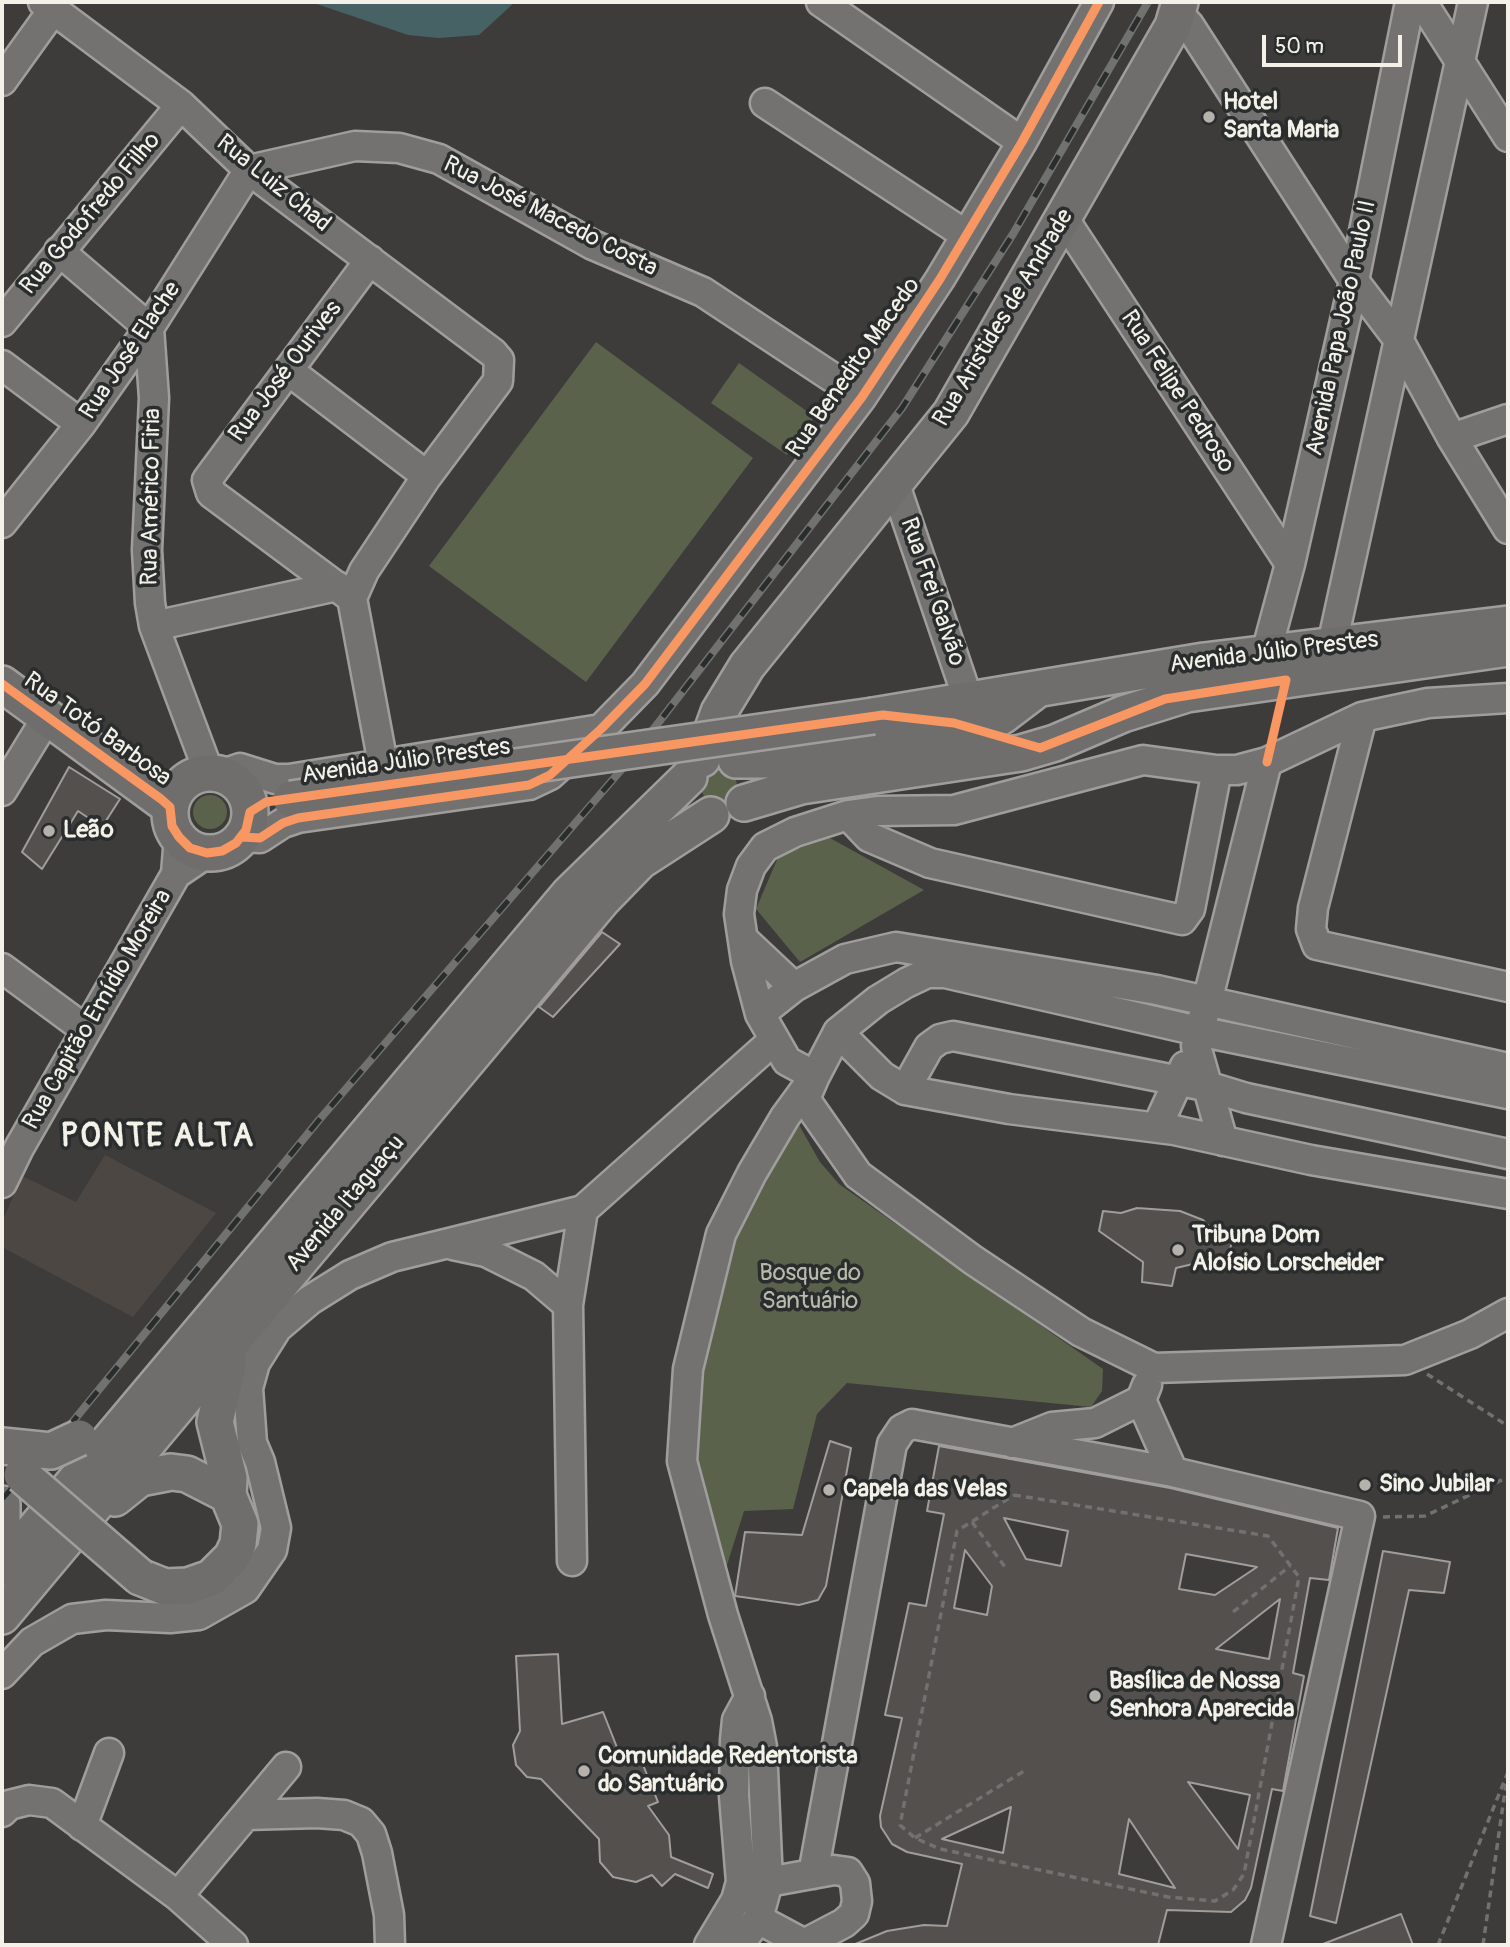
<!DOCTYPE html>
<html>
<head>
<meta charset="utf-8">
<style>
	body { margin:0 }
	#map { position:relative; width:1510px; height:1947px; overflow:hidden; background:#3d3c3b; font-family:Pangolin,sans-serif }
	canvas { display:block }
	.frame { position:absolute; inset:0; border:4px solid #f4f1e8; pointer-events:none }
	.scale { position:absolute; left:1262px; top:35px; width:140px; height:32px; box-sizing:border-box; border:4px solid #f4f1e8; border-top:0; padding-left:9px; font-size:21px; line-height:24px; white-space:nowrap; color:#f4f1e8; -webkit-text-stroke:5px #2a2d2e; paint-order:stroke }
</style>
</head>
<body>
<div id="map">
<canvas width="1510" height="1947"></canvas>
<div class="frame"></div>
<div class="scale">50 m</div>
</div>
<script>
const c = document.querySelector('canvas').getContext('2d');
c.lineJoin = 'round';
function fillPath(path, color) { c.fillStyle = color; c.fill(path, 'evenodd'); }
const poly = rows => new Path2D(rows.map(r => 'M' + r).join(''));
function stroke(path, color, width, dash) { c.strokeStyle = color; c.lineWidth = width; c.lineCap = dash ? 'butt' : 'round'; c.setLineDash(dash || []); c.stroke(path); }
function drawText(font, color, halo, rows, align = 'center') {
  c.font = font + ' Pangolin,sans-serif'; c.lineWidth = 7; c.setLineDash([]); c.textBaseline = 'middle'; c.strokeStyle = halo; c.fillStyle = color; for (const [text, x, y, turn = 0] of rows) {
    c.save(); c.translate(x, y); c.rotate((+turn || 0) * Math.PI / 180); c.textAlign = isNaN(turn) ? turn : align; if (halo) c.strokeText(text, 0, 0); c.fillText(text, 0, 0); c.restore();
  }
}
fillPath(poly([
	[105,1155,216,1213,133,1317,2,1247,2,1222,22,1176,76,1202]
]), '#4d4744');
fillPath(poly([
	[596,342,753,458,586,682,429,566],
	[739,363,815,417,787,455,711,403],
	'701 786a18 18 0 1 1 36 0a18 18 0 1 1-36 0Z',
	'193 812a17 17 0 1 1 34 0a17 17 0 1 1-34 0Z',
	[830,838,924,890,800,962,756,909,779,855],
	[786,1102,820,1162,839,1184,1103,1369,1102,1391,1091,1407,847,1383,817,1414,793,1509,744,1511,715,1603,676,1429,701,1283]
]), '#5a624c');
fillPath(poly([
	[311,2,515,2,479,35,439,38,408,35]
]), '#476265');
const building = poly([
	[69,767,120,799,102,827,78,811,42,869,22,852,69,767],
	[602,932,620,944,553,1017,539,1007,602,932],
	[1137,1208,1180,1211,1203,1220,1220,1238,1232,1242,1227,1260,1214,1259,1176,1268,1172,1286,1142,1282,1143,1262,1099,1231,1103,1211,1121,1213,1137,1208],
	[830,1441,851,1448,826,1586,818,1600,799,1605,735,1596,745,1532,802,1535,830,1441],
	[939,1446,1170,1488,1338,1528,1329,1580,1310,1578,1293,1673,1304,1676,1283,1791,1272,1789,1251,1888,1245,1900,1231,1912,1167,1910,1158,1945,853,1945,887,1931,924,1925,947,1926,962,1864,907,1852,892,1844,881,1827,880,1816,902,1718,885,1715,909,1603,926,1606,944,1514,927,1511,939,1446],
	[1004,1518,1068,1531,1061,1566,1026,1559,1004,1518],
	[965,1550,992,1586,987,1615,954,1608,965,1550],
	[1186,1554,1257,1567,1215,1595,1179,1589,1186,1554],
	[1280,1599,1269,1659,1216,1649,1280,1599],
	[1188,1782,1250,1795,1238,1849,1188,1782],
	[1011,1807,1003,1853,942,1839,1011,1807],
	[1129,1819,1175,1888,1119,1874,1129,1819],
	[1383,1551,1450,1562,1444,1593,1409,1590,1336,1923,1310,1916,1383,1551],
	[558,1654,562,1724,603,1712,620,1755,637,1750,658,1802,648,1806,669,1835,671,1857,713,1874,708,1888,675,1874,662,1886,652,1875,636,1882,613,1877,600,1862,599,1839,541,1779,527,1777,516,1765,513,1745,520,1731,516,1656,558,1654],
	[1401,1914,1413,1945,1323,1945,1323,1944,1401,1914]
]);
fillPath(building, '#54504e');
stroke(building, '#9f9e9c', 2);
const minor = poly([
	[43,2,181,105,249,170,493,353,499,360,498,381,427,476,364,571,352,598,383,764],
	[821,2,1022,142],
	[1422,2,1508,137],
	[1175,10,1189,25,1354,281,1398,339,1452,438,1508,529],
	[2,81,53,10],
	[765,103,966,235],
	[1064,219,1290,564],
	[59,251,149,328,154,398,147,550,150,603,154,626,209,773],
	[2,322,181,105],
	[2,365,81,424],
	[289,371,427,476],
	[1452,438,1508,419],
	[895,485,968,699],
	[2,523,81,424,149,328,249,170,355,146,399,148,439,159,593,245,703,292,862,397],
	[352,598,211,493,207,480,370,260],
	[154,626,337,586],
	[1332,645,1473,2],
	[1266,653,1290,564,1354,281,1410,2],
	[1362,717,1313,908,1311,929,1317,945,1508,987],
	[1267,762,1237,770,1217,770,1143,760,954,810,877,811,848,815,795,832,765,847,751,866,742,890,739,914,746,961,760,1014,787,1061,815,1076,805,1099,858,1175,973,1260,1081,1332,1154,1368,1405,1360,1470,1334,1508,1313],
	[220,775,240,768,275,779,289,779,601,729],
	[2,791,46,719],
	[848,815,869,837,930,863,1182,920,1190,909,1217,770],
	[242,837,260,838,283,823,298,818,529,785,550,775,601,729,645,684,862,397,940,279,1022,142,1099,2],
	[176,874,179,837],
	[743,939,794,987],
	[2,968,86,1030],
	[760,1014,794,987,845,959,896,947,1157,990,1508,1068],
	[838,1032,882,1076,905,1090,1009,1109,1174,1130,1311,1160,1508,1194],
	[905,1090,929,1047,940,1039,953,1036,1210,1087,1246,1098,1508,1154],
	[1157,1127,1185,1066],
	[1223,1141,1196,1046,1267,762,1362,717,1428,703,1508,698],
	[2,1183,19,1148,176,874,207,853],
	[453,1245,486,1252,534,1276,568,1305,572,1561],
	[568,1305,583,1210],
	[1147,1385,1141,1400,1173,1472],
	[1012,1443,1052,1427,1095,1423,1141,1400],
	[2,1674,32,1642,72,1619,106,1615,170,1618,199,1615,245,1589,272,1550,276,1528,260,1462,252,1443,248,1388,255,1363,277,1328,310,1300,350,1275,392,1257,583,1210,774,1040],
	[2,1812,9,1805,29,1800,52,1803,178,1896,233,1945],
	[246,1815,317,1813,344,1815,361,1822,371,1834,377,1853,389,1915,390,1945],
	[82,1826,109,1753],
	[813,1874,892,1444,902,1429,912,1424,1173,1472,1360,1516,1266,1945],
	[768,1882,834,1870,848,1872,855,1883,857,1901,854,1914,844,1923,802,1945],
	[178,1896,286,1767],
	[758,1919,803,1943],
	[709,1945,736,1900,741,1882,734,1796,735,1740,737,1720,750,1696],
	[739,1945,758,1919,768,1882,762,1747,757,1721,723,1615,682,1461,688,1369,721,1234,752,1173,785,1117,815,1076,838,1032,878,1000,906,983,927,973,945,973,1198,1031,1508,1094]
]);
const major = poly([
	[2,684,170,807],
	[873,716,1204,661,1508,624],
	[702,759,719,712,747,666,951,413,1173,26,1180,2],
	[736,760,785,760,959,736,978,730,1002,716,1035,691],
	'170 813a40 40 0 1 1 80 0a40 40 0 1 1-80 0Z',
	[744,803,801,786,1021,753,1055,743,1123,714,1187,694,1508,648],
	[115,1498,140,1478,171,1472,187,1474,228,1495],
	[2,1504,2,1525],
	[2,1568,569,894,689,777],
	[140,1577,165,1587,188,1586,211,1578,232,1557,238,1544,240,1524,228,1495,229,1478,215,1422,228,1365,228,1346],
	[2,1616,603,899,640,861,711,815]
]);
stroke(minor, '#9f9e9c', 33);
stroke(major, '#9f9e9c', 40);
stroke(poly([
	[1273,733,1280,707],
	[1427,1374,1508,1426],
	[1014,1495,1268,1536,1299,1577,1244,1874,1233,1890,1215,1901,1168,1897,940,1849,915,1838,900,1825,957,1531,1014,1495],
	[1383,1517,1425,1516,1508,1477],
	[972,1522,1005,1567],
	[1233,1612,1290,1566],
	[915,1838,1024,1771],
	[1438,1945,1508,1772],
	[1483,1945,1506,1784]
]), '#717170', 3.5, [7, 5]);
stroke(minor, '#737270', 28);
stroke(major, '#706e6c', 35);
const rail = poly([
	[2,1499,70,1425,319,1120,628,762,902,408,1013,234,1148,2]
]);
stroke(rail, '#717170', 8);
stroke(rail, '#2a2d2e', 5, [16]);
const majorBridge = poly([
	[291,799,873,716],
	[2,1446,51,1451,79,1438],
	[22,1475,140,1577]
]);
stroke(majorBridge, '#9f9e9c', 40, []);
stroke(majorBridge, '#706e6c', 35);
stroke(poly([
	[2,684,161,799,170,807,172,826,179,837,190,848,207,853,222,851,236,843,246,830,250,812,266,802,883,715,954,723,1040,748,1165,699,1286,680,1267,762],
	[242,837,260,838,283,823,298,818,529,785,550,775,601,729,645,684,862,397,940,279,1022,142,1099,2]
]), '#f99763', 9);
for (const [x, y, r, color] of [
	[1209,117,7,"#b4b2ab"],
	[49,831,7,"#b4b2ab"],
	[1178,1250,7,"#b4b2ab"],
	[1365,1485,7,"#b4b2ab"],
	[829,1490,7,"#b4b2ab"],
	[1095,1696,7,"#b4b2ab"],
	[584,1771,7,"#b4b2ab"]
]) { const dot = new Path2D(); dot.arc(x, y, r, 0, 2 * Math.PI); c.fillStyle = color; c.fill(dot); stroke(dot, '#2a2d2e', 2.5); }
drawText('bold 24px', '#f4f1e8', '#2a2d2e', [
	["Hotel",1223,103],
	["Santa Maria",1223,131],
	["Leão",63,831],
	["Tribuna Dom",1192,1236],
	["Aloísio Lorscheider",1192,1264],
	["Sino Jubilar",1379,1485],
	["Capela das Velas",843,1490],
	["Basílica de Nossa",1109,1682],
	["Senhora Aparecida",1109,1710],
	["Comunidade Redentorista",598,1757],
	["do Santuário",598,1785]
], 'left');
drawText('24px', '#f4f1e8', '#2a2d2e', [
	["Rua Luiz Chad",273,184,39],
	["Rua Godofredo Filho",91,214,-50],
	["Rua José Macedo Costa",550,217,27],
	["Rua Aristides de Andrade",1004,318,-59],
	["Avenida Papa João Paulo II",1342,328,-78],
	["Rua José Elache",131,351,-56],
	["Rua Benedito Macedo",854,368,-55],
	["Rua José Ourives",286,372,-53],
	["Rua Felipe Pedroso",1177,392,57],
	["Rua Américo Firia",152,497,-89],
	["Rua Frei Galvão",932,592,71],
	["Avenida Júlio Prestes",1274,653,-7],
	["Rua Totó Barbosa",97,730,36],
	["Avenida Júlio Prestes",406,762,-8],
	["Rua Capitão Emídio Moreira",98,1010,-60],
	["Avenida Itaguaçu",346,1204,-50]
]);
drawText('24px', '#b8baab', '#2a2d2e', [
	["Bosque do",810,1274],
	["Santuário",810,1302]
]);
c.letterSpacing = '2px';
drawText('bold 32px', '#f4f1e8', '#2a2d2e', [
	["PONTE ALTA",158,1138]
]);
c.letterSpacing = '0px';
</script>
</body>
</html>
